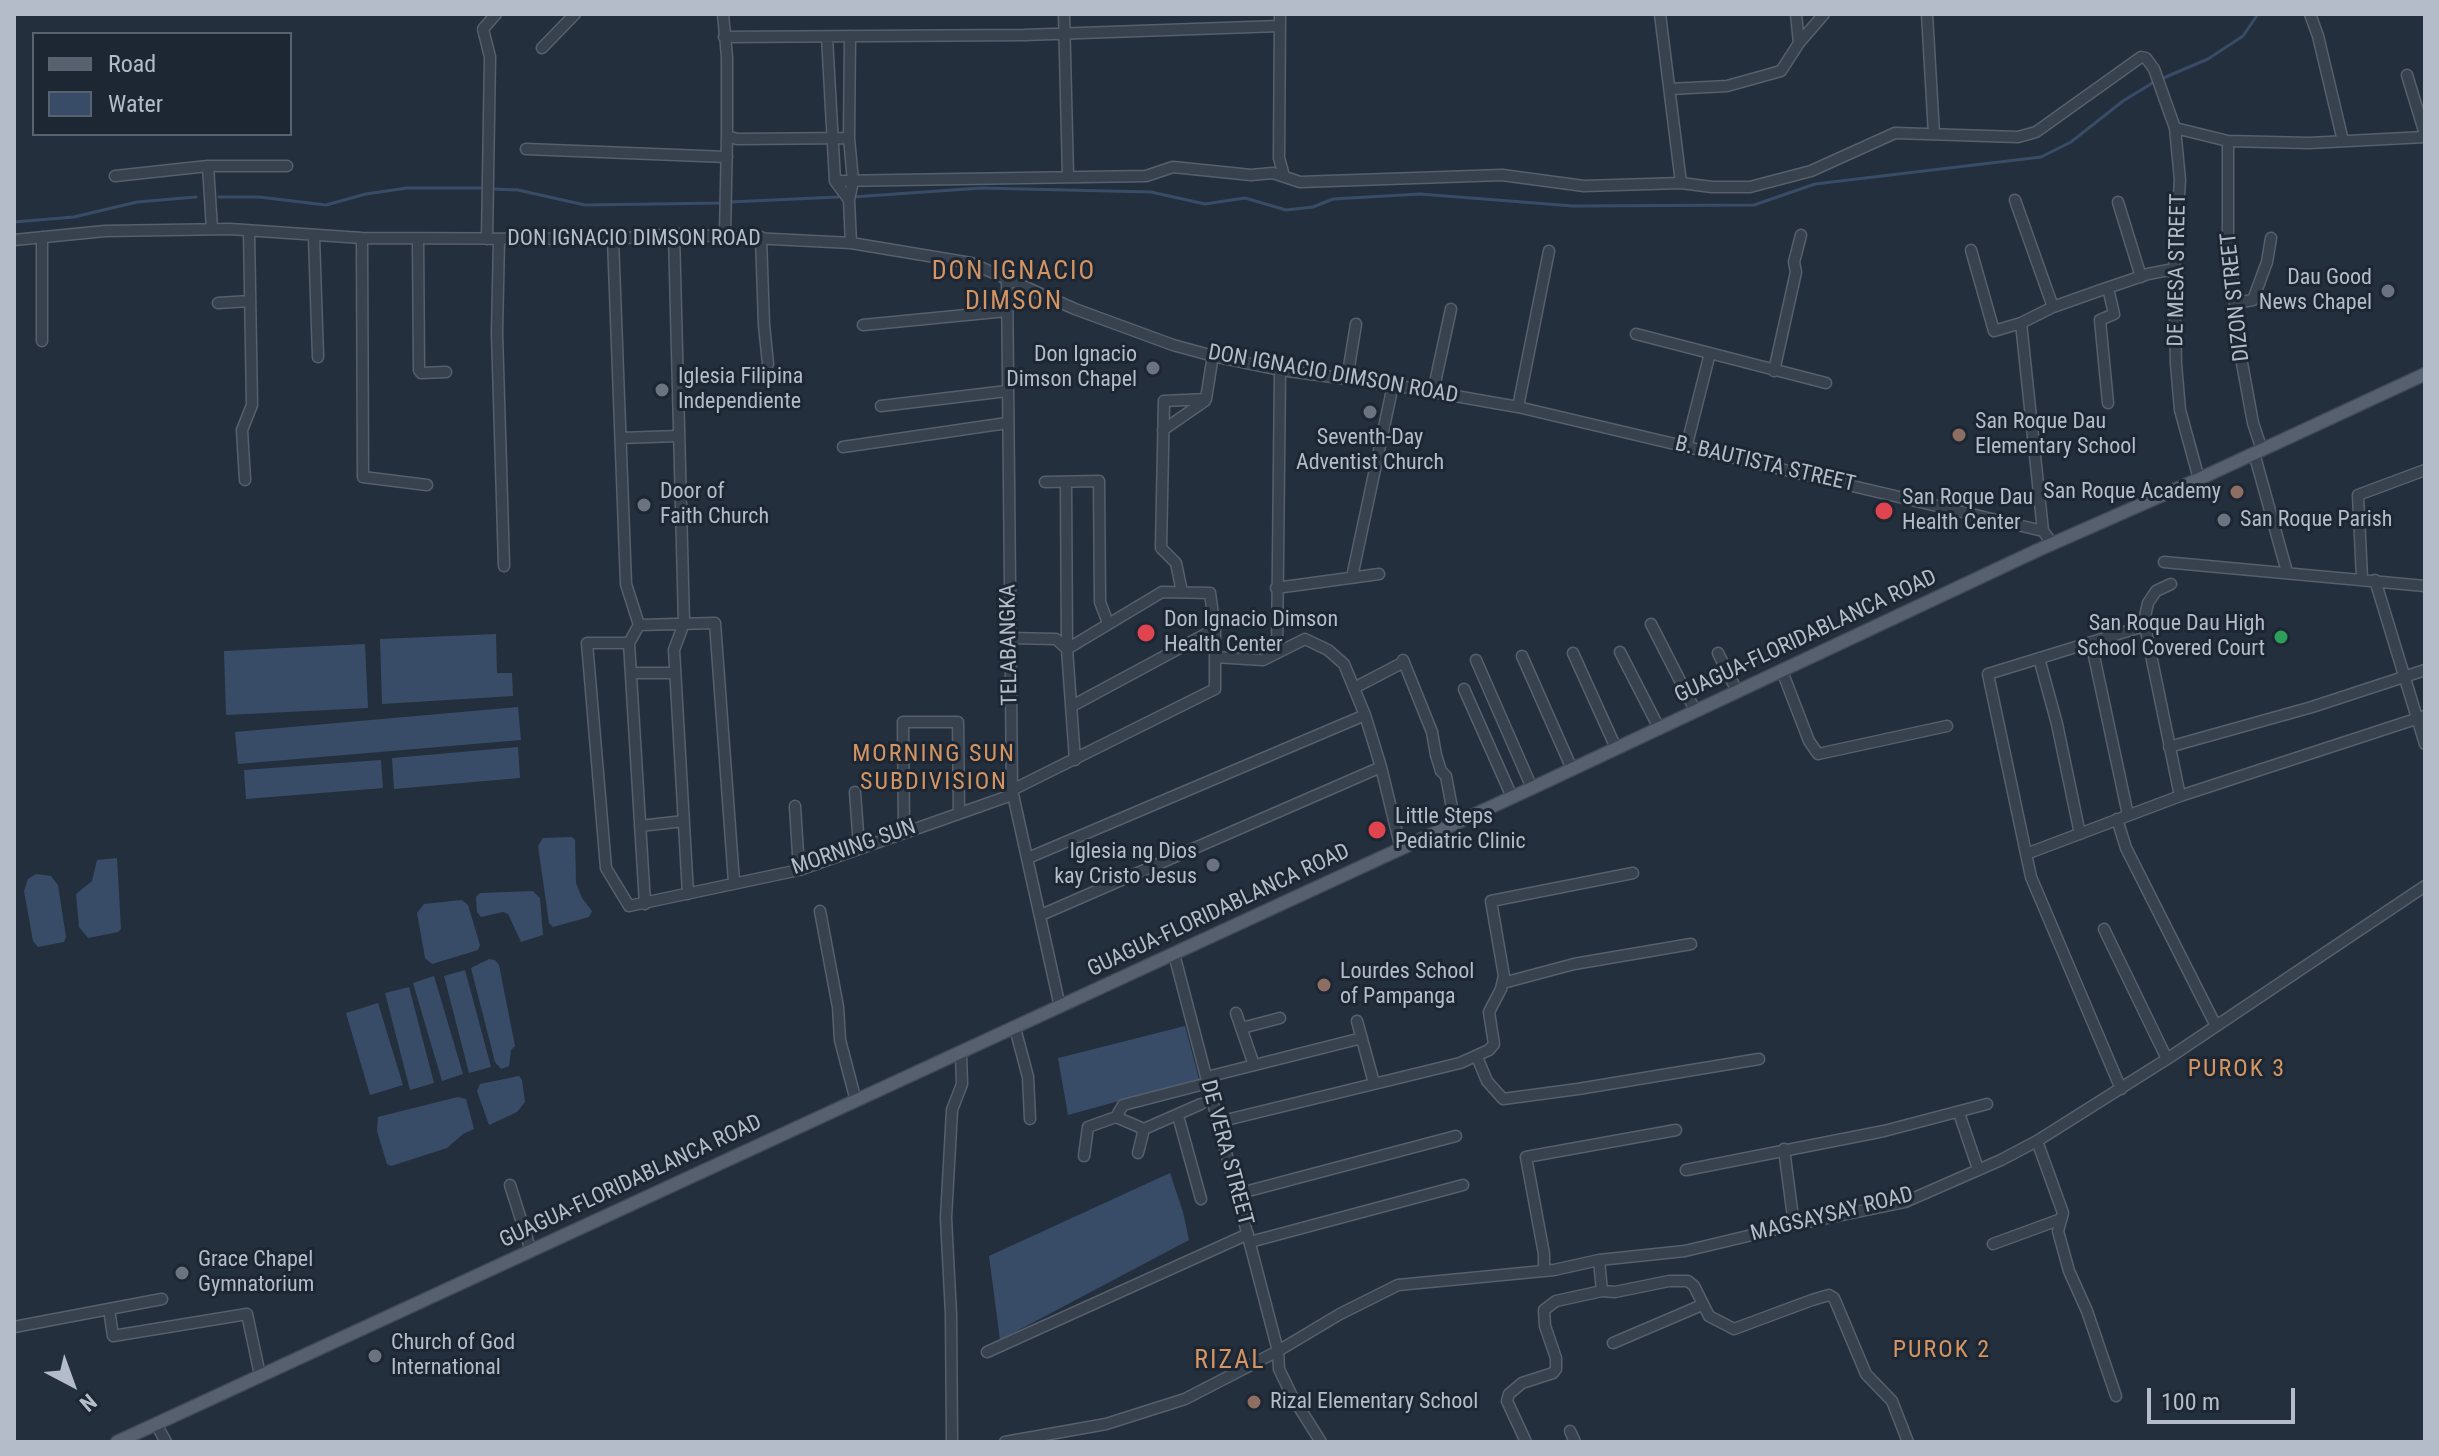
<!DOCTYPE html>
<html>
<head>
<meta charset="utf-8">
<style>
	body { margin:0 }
	#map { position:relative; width:2439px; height:1456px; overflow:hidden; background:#242f3e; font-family:"Roboto Condensed",sans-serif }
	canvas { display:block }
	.frame { position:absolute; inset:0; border:16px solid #b4bcc9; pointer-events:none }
	.legend { position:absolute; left:32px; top:32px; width:260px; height:104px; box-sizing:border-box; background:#1d2633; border:2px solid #59626f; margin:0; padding:10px 14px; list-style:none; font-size:24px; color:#b4bcc9 }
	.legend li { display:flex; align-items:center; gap:16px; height:40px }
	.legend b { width:40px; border:2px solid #59626f }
	.north { position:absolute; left:32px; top:1344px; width:80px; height:80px; -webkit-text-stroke:6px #1d2633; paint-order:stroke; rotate:139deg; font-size:22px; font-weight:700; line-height:32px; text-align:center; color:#b4bcc9 }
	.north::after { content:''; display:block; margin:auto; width:28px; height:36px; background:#b4bcc9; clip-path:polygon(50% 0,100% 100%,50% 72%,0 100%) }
	.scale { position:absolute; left:2147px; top:1388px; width:148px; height:36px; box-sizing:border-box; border:4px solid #b4bcc9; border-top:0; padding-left:10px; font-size:24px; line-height:28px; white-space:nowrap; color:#b4bcc9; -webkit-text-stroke:6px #1d2633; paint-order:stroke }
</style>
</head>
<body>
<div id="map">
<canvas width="2439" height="1456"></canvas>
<div class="frame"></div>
<ul class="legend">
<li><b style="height:10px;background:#56606e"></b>Road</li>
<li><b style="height:22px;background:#394c67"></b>Water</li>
</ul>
<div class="north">N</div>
<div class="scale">100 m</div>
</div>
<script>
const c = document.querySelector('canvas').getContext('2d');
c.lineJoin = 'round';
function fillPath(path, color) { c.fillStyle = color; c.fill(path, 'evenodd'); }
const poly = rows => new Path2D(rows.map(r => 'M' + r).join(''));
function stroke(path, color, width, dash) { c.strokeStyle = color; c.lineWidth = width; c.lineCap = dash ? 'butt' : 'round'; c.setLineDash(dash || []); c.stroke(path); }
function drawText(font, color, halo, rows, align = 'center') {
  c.font = font + ' "Roboto Condensed",sans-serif'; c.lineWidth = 6; c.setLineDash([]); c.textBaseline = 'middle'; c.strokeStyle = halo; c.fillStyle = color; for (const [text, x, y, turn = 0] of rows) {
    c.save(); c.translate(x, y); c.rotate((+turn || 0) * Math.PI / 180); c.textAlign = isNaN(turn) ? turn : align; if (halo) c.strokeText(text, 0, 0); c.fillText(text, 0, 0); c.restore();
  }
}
fillPath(poly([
	[496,634,497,673,512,673,513,696,382,704,380,639],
	[365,644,368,708,226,715,224,651],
	[518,707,521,740,238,764,235,732],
	[518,747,520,778,394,789,392,758],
	[381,760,383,788,246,799,244,770],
	[572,837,575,840,576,883,582,898,592,911,589,917,553,927,549,923,538,846,543,838],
	[117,858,121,929,118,932,88,938,79,927,76,894,92,881,97,860],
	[36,874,51,876,58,885,66,937,64,942,38,947,33,941,24,891,28,879],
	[533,891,540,898,543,935,521,942,508,914,503,912,481,917,477,912,476,897,480,893],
	[462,900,468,905,480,945,478,950,432,964,425,958,417,913,424,904],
	[489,959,495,960,499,965,515,1046,511,1050,509,1066,501,1069,495,1062,471,968],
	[465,970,491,1067,469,1073,444,976],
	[434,976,463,1074,442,1081,413,983],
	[409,987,434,1083,410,1090,385,993],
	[378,1003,403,1085,370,1095,346,1013],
	[1185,1026,1199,1079,1068,1115,1058,1058],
	[519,1076,522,1080,525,1102,517,1112,489,1125,477,1091,480,1084],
	[458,1097,466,1099,474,1129,463,1134,447,1148,391,1166,387,1164,377,1131,378,1117],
	[1170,1173,1183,1212,1189,1240,1000,1340,989,1256]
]), '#394c67');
stroke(poly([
	[2161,79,2208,59,2243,36,2258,14],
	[492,189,518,190,585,205,722,203],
	[219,197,259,197,326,205,366,194,407,188,484,188],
	[853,197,981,188,1151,192,1205,204,1245,198,1286,210,1313,207,1333,199,1420,194,1573,206,1754,205,1815,184,2041,157,2071,142,2123,101,2154,82],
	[730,202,838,197],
	[14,222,74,217,137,202,196,197]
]), '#394c67', 3);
const minor = poly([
	[723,14,727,57,727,136,725,235],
	[1064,14,1068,176],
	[1280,14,1279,158,1284,176],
	[1660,14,1681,183],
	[1796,14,1799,43],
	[1927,14,1934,134],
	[2310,14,2318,36,2343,141],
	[850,36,849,138,853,181,849,200,851,243],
	[724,37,1024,35,1280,26],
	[827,37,835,181,849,200],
	[542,48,575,14],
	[2407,75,2425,134],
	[1670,89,1727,86,1781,71,1799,43,1824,14],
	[2175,128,2228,141,2309,143,2425,137],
	[727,136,737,139,849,138],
	[2228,141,2228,234,2235,303,2242,363,2253,423,2262,450],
	[526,149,727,157],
	[208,166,212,229],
	[115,176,208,166,287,166],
	[835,181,1146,176,1173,167,1251,175,1273,173,1300,182,1502,175,1584,186,1681,183,1712,187,1750,187,1811,171,1895,133,2018,137,2036,132,2141,57,2146,58,2154,69,2175,128,2180,180,2174,269,2176,364,2180,410,2199,479],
	[2015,200,2053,307],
	[2118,202,2141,277],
	[674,234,684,623,674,650,688,894],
	[314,237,318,357],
	[761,237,764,325,768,364],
	[362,238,363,477,427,485],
	[418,239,419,370,421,373,446,372],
	[487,239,490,57,483,29,496,14],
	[499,239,497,333,504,566],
	[613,239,626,584,639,625],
	[14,240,105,231,230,229,362,238,613,239,674,234,851,243,971,263,1075,309,1173,345,1217,357,1280,370,1393,385,1518,407,2043,531,2052,543],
	[1971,250,1994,331,2021,323,2053,307,2101,290,2148,274,2174,269],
	[1007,277,1012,790,1060,1007],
	[218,303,250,301],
	[2235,303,2253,300,2267,262,2271,238],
	[2021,323,2043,531],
	[863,325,1007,311],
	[1636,334,1826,383],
	[42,341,42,237],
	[1774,371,1796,272,1794,262,1801,235],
	[1347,379,1356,324],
	[1433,392,1451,309],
	[2108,403,2100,320,2114,314,2108,288],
	[881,406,1007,391],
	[1518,407,1549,251],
	[1163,430,1205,401],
	[621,438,678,436],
	[843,447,1007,423],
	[1686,448,1710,353],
	[2254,453,2287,572],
	[245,480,242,430,252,405,249,231],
	[1045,482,1099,481,1100,602,1108,623],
	[1066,482,1067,649,1075,760],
	[2164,562,2425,586],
	[1352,577,1393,385],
	[2362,578,2358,495,2425,470],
	[2375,580,2425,744],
	[2171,584,2156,591,2148,603,2144,621,2180,796],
	[1276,588,1379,574],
	[1182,592,1176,563,1161,548,1164,401,1206,399,1213,355],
	[1651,624,1695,710],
	[2091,642,2128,815],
	[629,643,587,643,606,868,629,906,799,870,1006,797,1012,790,1215,689,1215,629,1210,593,1162,592,1067,649,1056,639,1009,638],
	[1620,652,1659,728],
	[1277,653,1280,370],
	[1573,653,1616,748],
	[1718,653,1737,691],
	[1522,656,1572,769],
	[1215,657,1263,660,1305,639,1328,650,1344,664,1365,715,1381,767,1401,849],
	[2039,658,2057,724,2080,834],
	[1403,660,1432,732,1436,755,1441,771,1446,776,1455,824],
	[1476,660,1532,788],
	[1782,671,1809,741,1818,754,1947,726],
	[631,673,675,673],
	[1354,688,1404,662],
	[1464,689,1512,797],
	[1072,706,1215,629],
	[2169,747,2312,707,2425,670],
	[855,792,859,847],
	[795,806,799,870],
	[2117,819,2126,848,2216,1026],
	[640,826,684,821],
	[904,831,903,722,958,722,959,812],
	[2026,854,2180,796,2425,716],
	[1028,858,1365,715],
	[645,904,629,643,639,625,715,623,734,882],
	[820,911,838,1007,840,1040,856,1101],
	[1041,915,1381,767],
	[2104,929,2167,1059],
	[1174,954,1278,1351,1279,1369,1292,1396,1321,1442],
	[1503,983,1574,964,1691,944],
	[1236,1013,1254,1065],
	[1357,1021,1374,1083],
	[1015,1028,1028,1077,1030,1119],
	[1242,1028,1280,1018],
	[1477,1057,1487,1081,1503,1099,1578,1089,1759,1059],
	[1207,1077,1362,1038],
	[2121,1089,2031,877,1988,674,2144,626],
	[1959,1113,1978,1169],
	[1178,1116,1201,1199],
	[1116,1117,1123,1105,1208,1083],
	[1218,1122,1460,1063,1489,1050,1494,1044,1489,1012,1501,989,1504,976,1491,901,1633,873],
	[2037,1141,2063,1213,2058,1231,2069,1271,2087,1311,2116,1396],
	[1784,1149,1794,1225],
	[1138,1153,1144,1129,1201,1104],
	[1084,1156,1088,1127,1116,1117,1144,1129],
	[1686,1170,1884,1131,1987,1104],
	[510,1185,531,1251],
	[1237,1194,1456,1136],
	[1250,1242,1463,1185],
	[1993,1244,2061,1219],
	[1599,1260,1602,1291,1615,1292,1669,1281,1688,1281,1694,1286,1709,1316,1734,1329,1812,1300,1829,1295,1834,1298,1866,1374,1892,1401,1908,1442],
	[1544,1271,1544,1254,1526,1157,1676,1130],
	[109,1309,162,1299],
	[14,1327,109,1309,113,1336,247,1314,260,1375],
	[1613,1343,1702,1305],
	[987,1352,1248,1234],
	[156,1424,166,1442],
	[1570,1431,1575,1442],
	[952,1442,951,1314,946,1218,952,1110,962,1084,961,1053],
	[1005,1442,1106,1424,1185,1399,1278,1351,1340,1314,1398,1285,1554,1270,1599,1260,1685,1251,1794,1225,1905,1202,2001,1160,2037,1141,2167,1059,2425,886],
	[1526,1442,1507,1401,1509,1394,1522,1383,1553,1373,1556,1369,1556,1358,1545,1326,1544,1310,1556,1301,1602,1291]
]);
const major = poly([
	[117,1442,1532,788,2038,550,2199,479,2425,374]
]);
stroke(minor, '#565f6c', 13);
stroke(major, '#414a57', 15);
stroke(minor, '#38414e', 10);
stroke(major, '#56606e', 12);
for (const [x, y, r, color] of [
	[2388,291,8,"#6b7280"],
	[1153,368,8,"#6b7280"],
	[662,390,8,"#6b7280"],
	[1370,412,8,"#6b7280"],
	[1959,435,8,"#8d6e63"],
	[2237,492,8,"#8d6e63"],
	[644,505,8,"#6b7280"],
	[1884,511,10,"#e0444e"],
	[2224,520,8,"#6b7280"],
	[1146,633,10,"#e0444e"],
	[2281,637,8,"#2e9e5b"],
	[1377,830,10,"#e0444e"],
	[1213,865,8,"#6b7280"],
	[1324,985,8,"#8d6e63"],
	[182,1273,8,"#6b7280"],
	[375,1356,8,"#6b7280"],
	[1254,1402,8,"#8d6e63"]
]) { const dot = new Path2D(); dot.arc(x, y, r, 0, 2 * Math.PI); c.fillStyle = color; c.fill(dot); stroke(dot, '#1d2633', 3); }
drawText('22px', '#b4bcc9', '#1d2633', [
	["DON IGNACIO DIMSON ROAD",634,239],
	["DE MESA STREET",2178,270,-89],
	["DIZON STREET",2236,297,-96],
	["DON IGNACIO DIMSON ROAD",1333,375,10],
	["B. BAUTISTA STREET",1765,465,13],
	["GUAGUA-FLORIDABLANCA ROAD",1806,637,-25],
	["TELABANGKA",1010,645,-91],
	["MORNING SUN",854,848,-19],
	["GUAGUA-FLORIDABLANCA ROAD",1219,911,-25],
	["DE VERA STREET",1226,1153,75],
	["GUAGUA-FLORIDABLANCA ROAD",631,1182,-25],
	["MAGSAYSAY ROAD",1832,1215,-14]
]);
drawText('22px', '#b4bcc9', '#1d2633', [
	["Dau Good",2372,278,"right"],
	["News Chapel",2372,303,"right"],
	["Don Ignacio",1137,355,"right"],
	["Dimson Chapel",1137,380,"right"],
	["Iglesia Filipina",678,377],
	["Independiente",678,402],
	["San Roque Dau",1975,422],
	["Elementary School",1975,447],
	["Seventh-Day",1370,438,"center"],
	["Adventist Church",1370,463,"center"],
	["Door of",660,492],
	["Faith Church",660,517],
	["San Roque Academy",2221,492,"right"],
	["San Roque Dau",1902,498],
	["Health Center",1902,523],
	["San Roque Parish",2240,520],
	["Don Ignacio Dimson",1164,620],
	["Health Center",1164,645],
	["San Roque Dau High",2265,624,"right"],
	["School Covered Court",2265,649,"right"],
	["Little Steps",1395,817],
	["Pediatric Clinic",1395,842],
	["Iglesia ng Dios",1197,852,"right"],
	["kay Cristo Jesus",1197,877,"right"],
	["Lourdes School",1340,972],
	["of Pampanga",1340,997],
	["Grace Chapel",198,1260],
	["Gymnatorium",198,1285],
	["Church of God",391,1343],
	["International",391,1368],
	["Rizal Elementary School",1270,1402]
], 'left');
c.letterSpacing = '2px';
drawText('24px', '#d59563', '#1d2633', [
	["MORNING SUN",934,755],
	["SUBDIVISION",934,783],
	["PUROK 3",2237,1070],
	["PUROK 2",1942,1351]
]);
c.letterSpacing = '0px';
c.letterSpacing = '2px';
drawText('26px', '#d59563', '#1d2633', [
	["DON IGNACIO",1014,272],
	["DIMSON",1014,302],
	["RIZAL",1230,1361]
]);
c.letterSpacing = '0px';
</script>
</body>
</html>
